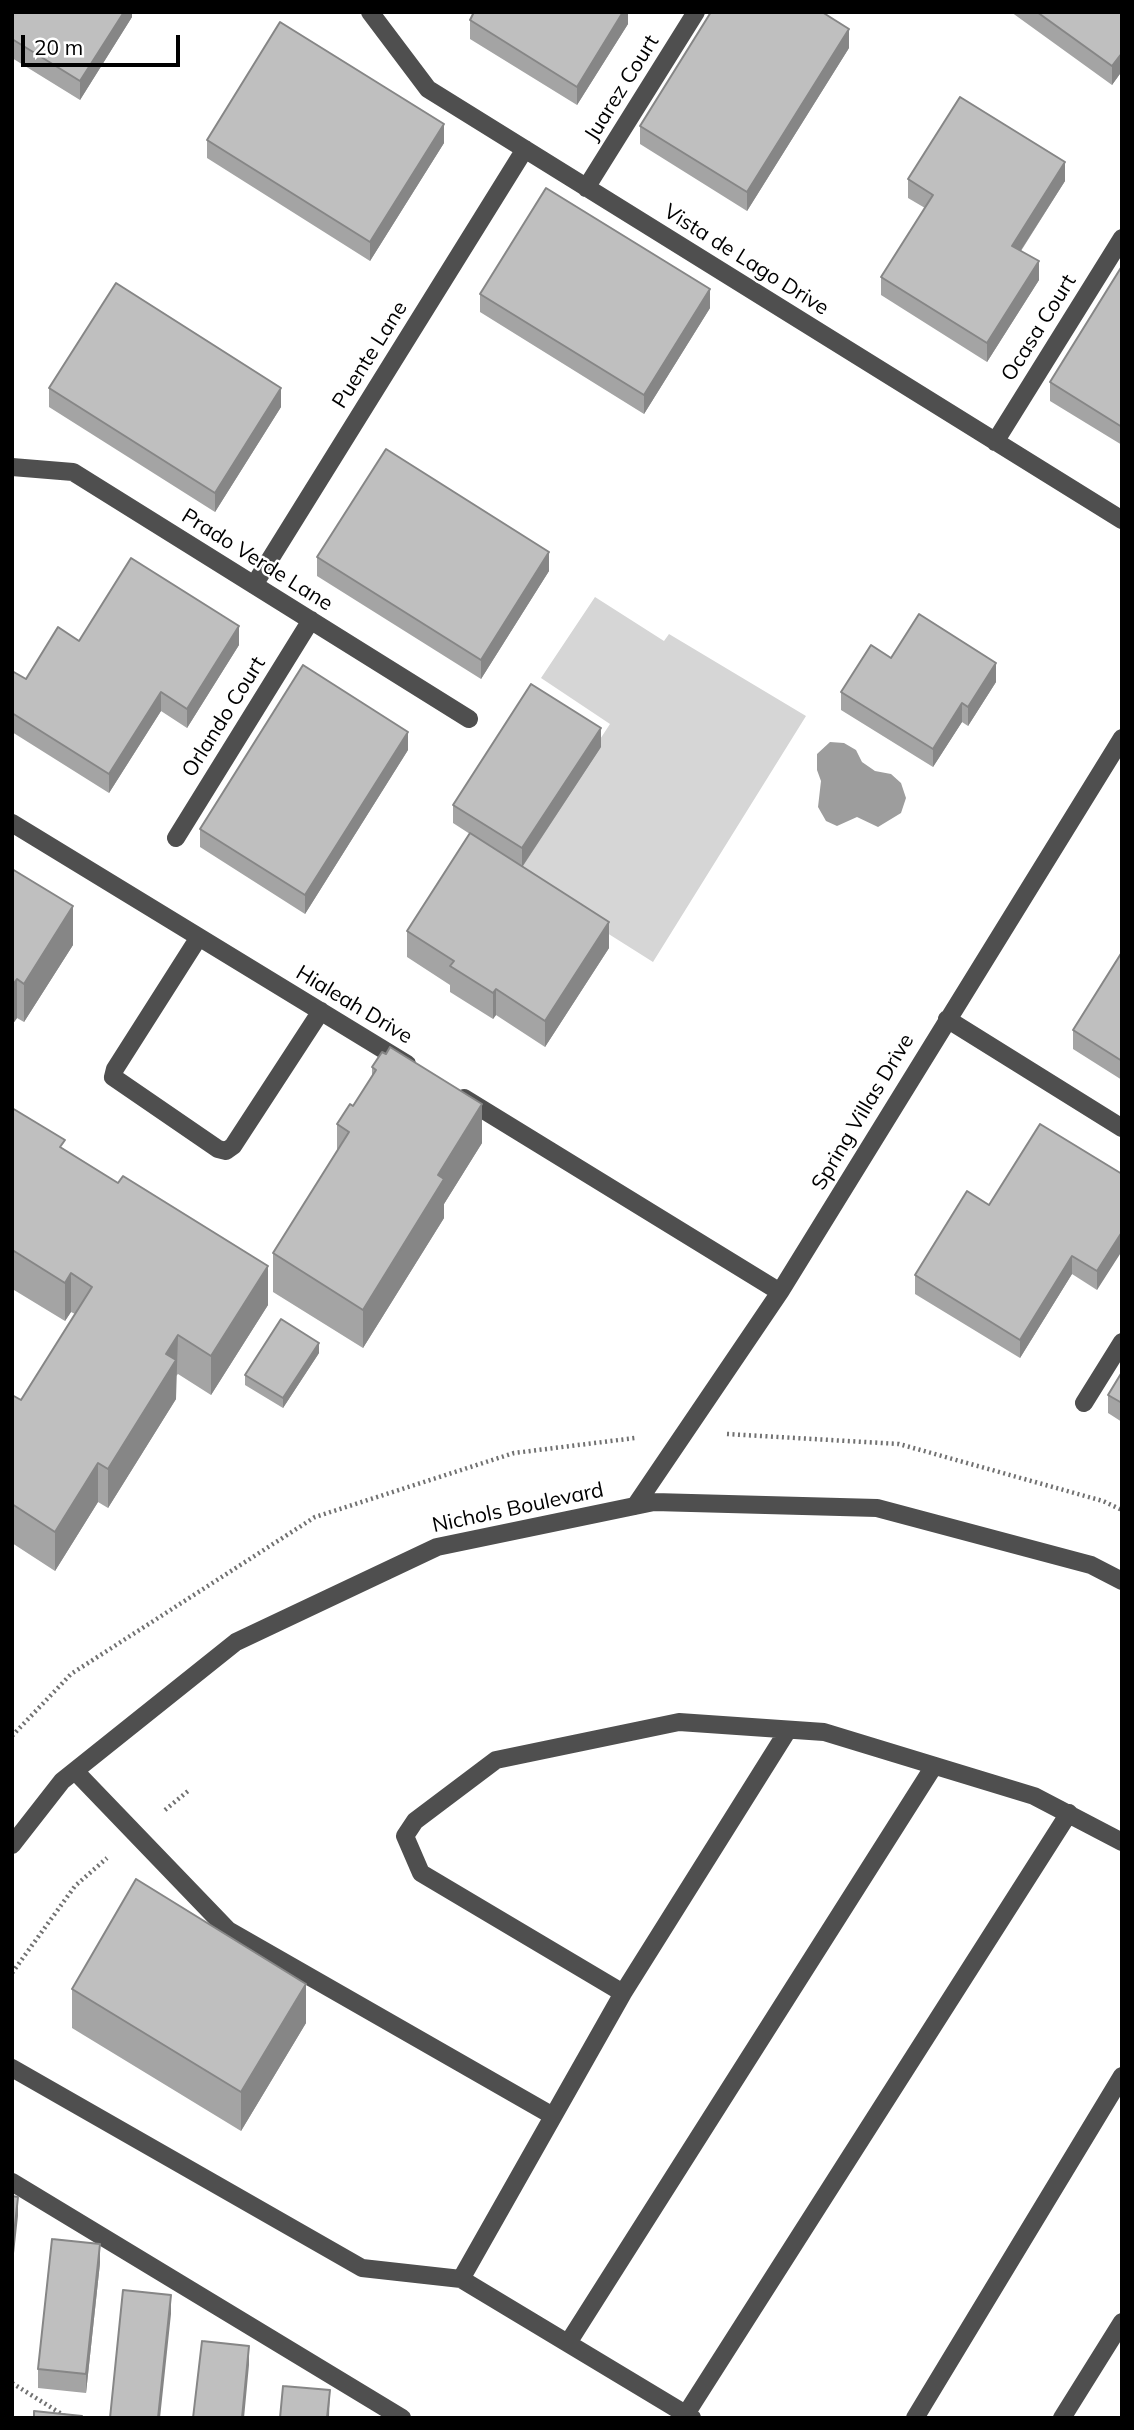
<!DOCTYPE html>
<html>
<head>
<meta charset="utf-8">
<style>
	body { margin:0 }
	#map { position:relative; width:1134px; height:2430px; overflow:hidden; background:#fff; font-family:Mulish,sans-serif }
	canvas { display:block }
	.frame { position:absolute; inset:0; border:14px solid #000; pointer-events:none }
	.scale { position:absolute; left:21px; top:35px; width:159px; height:32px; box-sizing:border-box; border:4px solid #000; border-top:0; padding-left:9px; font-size:21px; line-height:24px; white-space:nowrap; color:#000; -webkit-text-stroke:5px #fff; paint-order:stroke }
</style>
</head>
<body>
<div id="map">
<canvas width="1134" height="2430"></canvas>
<div class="frame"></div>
<div class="scale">20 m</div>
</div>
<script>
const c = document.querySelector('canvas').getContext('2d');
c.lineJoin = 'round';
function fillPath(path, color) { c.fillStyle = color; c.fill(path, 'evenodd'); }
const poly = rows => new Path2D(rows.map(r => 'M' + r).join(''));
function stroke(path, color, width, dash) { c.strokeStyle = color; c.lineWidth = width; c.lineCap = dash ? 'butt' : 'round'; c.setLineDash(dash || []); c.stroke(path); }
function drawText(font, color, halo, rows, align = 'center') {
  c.font = font + ' Mulish,sans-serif'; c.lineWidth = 5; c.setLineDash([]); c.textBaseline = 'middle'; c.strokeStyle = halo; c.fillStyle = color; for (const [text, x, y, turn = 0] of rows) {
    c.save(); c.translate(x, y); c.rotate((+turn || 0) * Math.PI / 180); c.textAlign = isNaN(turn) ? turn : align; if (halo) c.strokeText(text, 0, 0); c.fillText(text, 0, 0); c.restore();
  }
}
fillPath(poly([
	[595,597,664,641,669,634,806,716,653,962,512,873,610,724,541,678]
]), '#d6d6d6');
fillPath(poly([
	[830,742,844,743,856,750,862,762,875,771,891,774,901,783,906,798,901,813,878,827,857,817,837,826,826,821,818,807,821,781,817,770,817,754]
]), '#9d9d9d');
stroke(poly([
	[727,1434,899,1444,1103,1501,1122,1510],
	[12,1736,71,1674,315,1517,514,1453,635,1438],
	[165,1810,188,1791],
	[12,1973,75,1886,107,1858],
	[12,2383,68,2418]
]), '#717171', 4.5, [2, 3.5]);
stroke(poly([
	[370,12,428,89,1122,520],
	[586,188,696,12],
	[995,442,1122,238],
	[12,467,73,472,469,719],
	[254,585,525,149],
	[12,823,407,1064],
	[176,838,311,620],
	[199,937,115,1069,113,1077,218,1149,226,1151,233,1146,321,1011],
	[947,1019,1122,1128],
	[464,1098,780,1292],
	[1084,1403,1122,1342],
	[635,1506,780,1292,1122,738],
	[75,1771,228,1930,553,2116],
	[12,1845,62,1781,236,1642,437,1547,654,1502,877,1508,1091,1565,1122,1581],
	[623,1993,421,1873,405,1836,415,1821,496,1760,679,1722,824,1732,1034,1796,1122,1842],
	[12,2068,362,2268,461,2279,692,2418],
	[12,2182,402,2418],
	[461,2279,623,1993,788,1730],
	[568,2343,934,1766],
	[686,2414,1069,1813],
	[915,2418,1122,2076],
	[1062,2418,1122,2322]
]), '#4f4f4f', 18);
fillPath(poly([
	[12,12,132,12,132,17,80,100,12,58],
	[628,12,628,24,577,105,470,39,470,20],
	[1011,12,1122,12,1122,71,1112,85],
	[849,48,747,211,640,144,640,126],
	[207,140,444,143,370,261,207,158],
	[908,179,1065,181,1021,251,1039,280,987,362,881,295,881,277,925,208,908,198],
	[1122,266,1122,445,1050,401,1050,382],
	[480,294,710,308,644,414,480,312],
	[49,388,281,407,215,512,49,407],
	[317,557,549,571,481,679,317,576],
	[79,641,239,645,187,728,161,711,109,793,12,732,12,671,26,679],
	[891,658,996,682,968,726,962,722,933,767,841,710,841,692],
	[601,747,523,866,609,948,545,1047,496,1015,493,1019,450,992,450,985,407,957,407,931,470,834,453,823,453,805],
	[408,750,305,914,200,847,200,829],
	[12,869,73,945,24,1022,17,1018,12,1025],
	[1122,952,1122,1080,1073,1049,1073,1030],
	[372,1067,482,1143,444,1204,444,1218,363,1348,273,1292,273,1253,337,1151,337,1124,353,1106,372,1076],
	[12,1108,65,1150,268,1305,211,1395,178,1374,176,1376,176,1399,108,1508,98,1502,55,1571,12,1543,12,1395,21,1400,75,1314,71,1312,65,1321,14,1290],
	[1122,1174,1097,1290,1072,1274,1020,1358,915,1294,915,1275,989,1205],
	[319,1353,283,1408,245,1385,245,1375],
	[1122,1372,1122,1422,1108,1413,1108,1395],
	[72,1989,306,2023,241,2131,72,2028],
	[100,2263,86,2393,38,2388,38,2369]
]), '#a4a4a4');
fillPath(poly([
	[124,12,132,12,132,17,80,100,80,81],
	[623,12,628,12,628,24,577,105,577,87],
	[849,29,849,48,747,211,747,192],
	[1122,53,1122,71,1112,85,1112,66],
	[444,124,444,143,370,261,370,242],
	[1065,162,1065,181,1012,264,1012,246],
	[14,191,14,209,12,213,12,194],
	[1039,261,1039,280,987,362,987,343],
	[710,289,710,308,644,414,644,395],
	[281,388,281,407,215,512,215,493],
	[549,552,549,571,481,679,481,660],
	[239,626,239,645,187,728,187,709],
	[996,663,996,682,968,726,968,707],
	[161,692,161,711,109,793,109,774],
	[962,703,962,722,933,767,933,749],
	[601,728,601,747,522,867,522,848],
	[408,732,408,750,305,914,305,895],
	[73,906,73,945,24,1022,24,984],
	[609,922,609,948,545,1047,545,1021],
	[17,979,17,1018,12,1025,12,986],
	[496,989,496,1015,493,1019,493,993],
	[482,1104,482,1143,444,1204,444,1218,363,1348,363,1310,438,1175],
	[1122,1232,1122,1251,1097,1290,1097,1271],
	[14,1251,14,1290,12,1293,12,1254],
	[1072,1256,1072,1274,1020,1358,1020,1340],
	[268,1266,268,1305,211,1395,211,1356],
	[71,1273,71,1312,65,1321,65,1283],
	[178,1335,176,1399,108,1508,108,1469,166,1354],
	[319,1343,319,1353,283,1408,283,1398],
	[98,1463,98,1502,55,1571,55,1532],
	[306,1984,306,2023,241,2131,241,2092],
	[18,2197,18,2216,12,2272,12,2253],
	[100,2244,100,2263,86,2393,86,2374],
	[171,2295,171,2314,160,2418,158,2418],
	[249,2346,249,2365,244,2418,242,2418],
	[330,2390,329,2418,327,2418]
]), '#868686');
const building = poly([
	[12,12,124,12,80,81,12,39,12,12],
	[474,12,623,12,577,87,470,20,474,12],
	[711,12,822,12,849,29,747,192,640,126,711,12],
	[1037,12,1122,12,1122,53,1112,66,1037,12],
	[280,22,444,124,370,242,207,140,280,22],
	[960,97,1065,162,1012,246,1039,261,987,343,881,277,933,195,908,179,960,97],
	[546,188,710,289,644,395,480,294,546,188],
	[1122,266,1122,427,1050,382,1122,266],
	[116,283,281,388,215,493,49,388,116,283],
	[386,449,549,552,481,660,317,557,386,449],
	[131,558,239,626,187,709,161,692,109,774,12,713,12,671,26,679,58,627,79,641,131,558],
	[919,614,996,663,968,707,962,703,933,749,841,692,871,645,891,658,919,614],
	[303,665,408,732,305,895,200,829,303,665],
	[531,684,601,728,522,848,453,805,531,684],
	[470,833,609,922,545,1021,496,989,493,993,450,966,454,961,407,931,470,833],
	[12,869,73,906,24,984,17,979,12,986,12,869],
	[1122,952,1122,1061,1073,1030,1122,952],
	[390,1047,482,1104,438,1175,444,1179,363,1310,273,1253,349,1132,337,1124,350,1104,353,1106,376,1070,372,1067,382,1052,386,1054,390,1047],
	[12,1108,65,1140,60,1147,118,1183,123,1176,268,1266,211,1356,178,1335,166,1354,176,1360,108,1469,98,1463,55,1532,12,1504,12,1395,21,1400,92,1287,71,1273,65,1283,14,1251,12,1254,12,1108],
	[1040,1124,1122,1174,1122,1232,1097,1271,1072,1256,1020,1340,915,1275,967,1191,989,1205,1040,1124],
	[281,1319,319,1343,283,1398,245,1375,281,1319],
	[1122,1372,1122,1403,1108,1395,1122,1372],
	[136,1879,306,1984,241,2092,72,1989,136,1879],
	[12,2196,18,2197,12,2253,12,2196],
	[52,2239,100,2244,86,2374,38,2369,52,2239],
	[123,2290,171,2295,158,2418,110,2418,123,2290],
	[202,2341,249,2346,242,2418,193,2418,202,2341],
	[283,2386,330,2390,327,2418,280,2418,283,2386],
	[34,2411,82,2416,82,2418,34,2418,34,2411]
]);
fillPath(building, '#bfbfbf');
stroke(building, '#868686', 2);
drawText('21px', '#000', '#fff', [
	["Juarez Court",622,88,-58],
	["Vista de Lago Drive",746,260,32],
	["Ocasa Court",1039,328,-58],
	["Puente Lane",370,355,-58],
	["Prado Verde Lane",257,560,32],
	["Orlando Court",224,717,-58],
	["Hialeah Drive",354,1005,31],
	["Spring Villas Drive",863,1112,-59],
	["Nichols Boulevard",518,1508,-12]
]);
</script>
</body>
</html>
